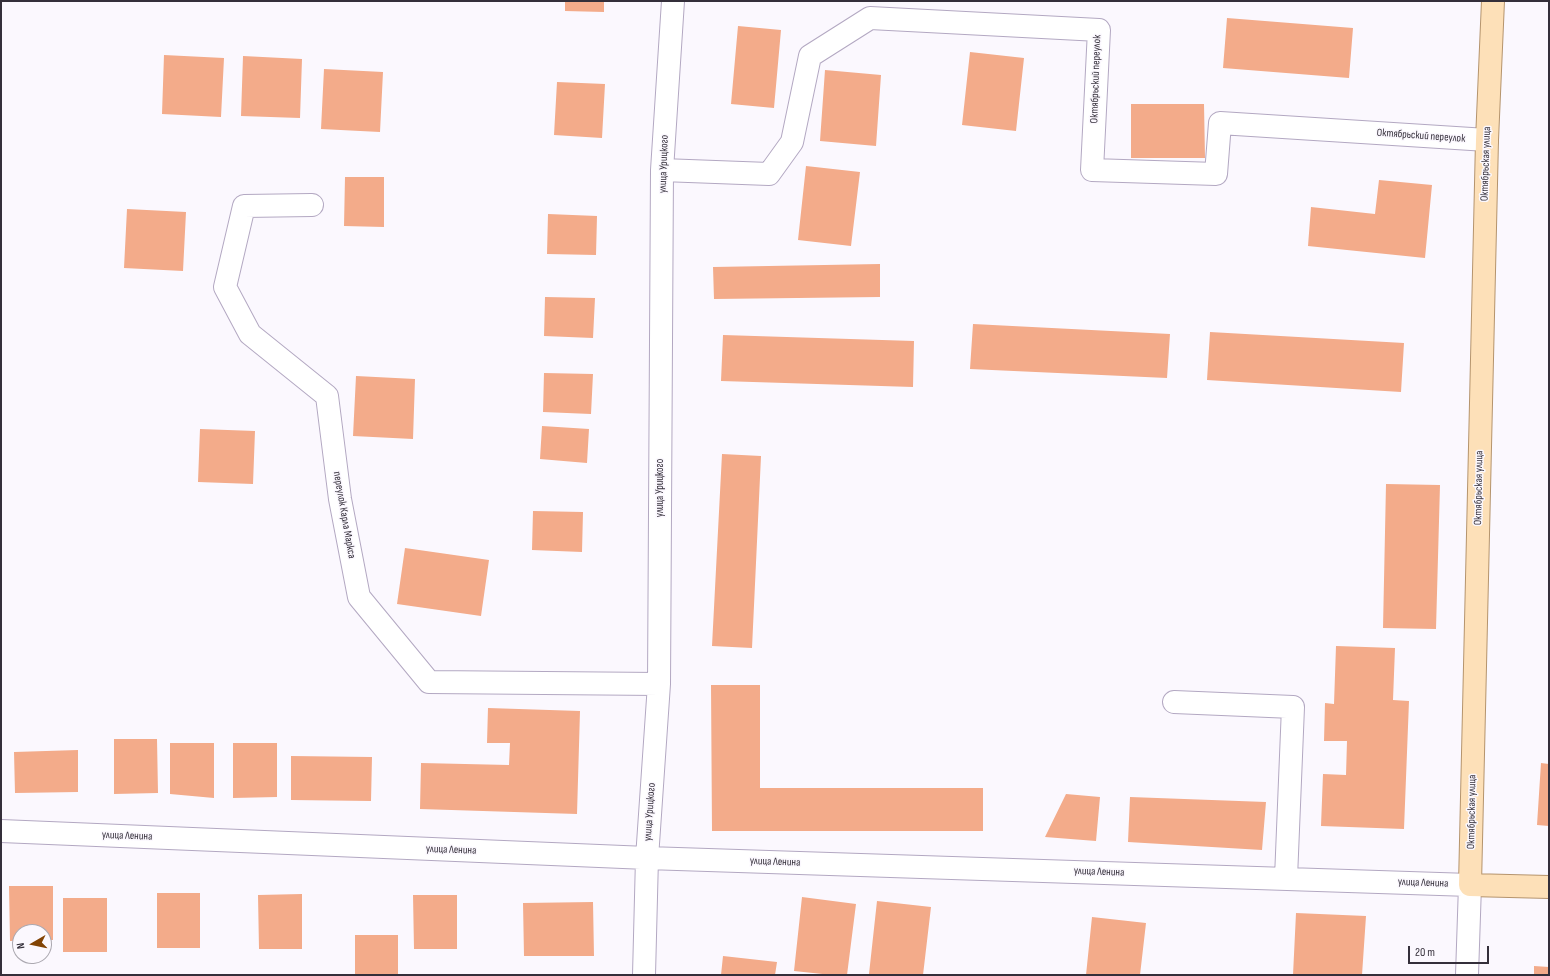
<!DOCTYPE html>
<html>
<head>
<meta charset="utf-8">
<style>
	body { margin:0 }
	#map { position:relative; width:1550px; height:976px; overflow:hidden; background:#fbf8fe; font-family:"Sofia Sans Condensed",sans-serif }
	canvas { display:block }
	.frame { position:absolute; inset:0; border:2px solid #342f3a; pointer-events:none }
	.north { position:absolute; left:12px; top:924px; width:40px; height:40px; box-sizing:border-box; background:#fbf8fe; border:1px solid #aba8b0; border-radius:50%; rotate:261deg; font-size:11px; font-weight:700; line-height:16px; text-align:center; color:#342f3a }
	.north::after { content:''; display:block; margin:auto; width:14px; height:18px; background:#824405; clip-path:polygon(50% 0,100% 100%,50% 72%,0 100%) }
	.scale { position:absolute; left:1408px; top:946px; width:81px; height:18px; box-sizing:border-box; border:2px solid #342f3a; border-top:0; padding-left:5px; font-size:12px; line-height:14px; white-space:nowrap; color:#342f3a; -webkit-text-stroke:3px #fbf8fe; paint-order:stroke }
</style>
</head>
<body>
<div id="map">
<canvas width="1550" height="976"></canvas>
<div class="frame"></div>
<div class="north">N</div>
<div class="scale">20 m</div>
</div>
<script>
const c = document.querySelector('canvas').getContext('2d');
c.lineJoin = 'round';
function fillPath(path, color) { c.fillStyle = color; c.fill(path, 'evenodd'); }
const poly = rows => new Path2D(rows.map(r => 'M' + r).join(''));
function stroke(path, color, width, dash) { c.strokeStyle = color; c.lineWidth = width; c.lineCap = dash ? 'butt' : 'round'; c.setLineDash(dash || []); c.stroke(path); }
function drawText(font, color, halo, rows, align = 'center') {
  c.font = font + ' "Sofia Sans Condensed",sans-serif'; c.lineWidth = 3; c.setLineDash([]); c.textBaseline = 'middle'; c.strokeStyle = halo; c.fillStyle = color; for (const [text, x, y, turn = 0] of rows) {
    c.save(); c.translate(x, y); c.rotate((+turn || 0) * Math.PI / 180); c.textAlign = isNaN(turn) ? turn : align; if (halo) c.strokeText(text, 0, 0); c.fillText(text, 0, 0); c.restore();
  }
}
fillPath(poly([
	[565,1,604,1,604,12,565,11],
	[1227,18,1353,28,1349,78,1223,68],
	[738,26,781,30,774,108,731,104],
	[970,52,1024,58,1016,131,962,125],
	[164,55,224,58,221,117,162,114],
	[243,56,302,59,300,118,241,116],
	[324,69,383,72,380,132,321,129],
	[825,70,881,75,876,146,820,141],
	[557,82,605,84,602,138,554,135],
	[1131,104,1204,104,1205,158,1131,158],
	[806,166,860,172,851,246,798,240],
	[345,177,384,177,384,227,344,226],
	[1379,180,1432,185,1425,258,1308,246,1311,207,1375,214],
	[127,209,186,212,183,271,124,268],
	[548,214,597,216,596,255,547,254],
	[880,264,880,297,714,299,713,267],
	[545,297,595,298,593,338,544,336],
	[973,324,1170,334,1167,378,970,369],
	[1210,332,1404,343,1401,392,1207,380],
	[723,335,914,341,913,387,721,381],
	[544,373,593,374,591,414,543,412],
	[356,376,415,379,413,439,353,436],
	[542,426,589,429,587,463,540,459],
	[200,429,255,431,253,484,198,482],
	[722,454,761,456,752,648,712,646],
	[1386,484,1440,485,1436,629,1383,628],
	[533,511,583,512,582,552,532,550],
	[405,548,489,560,481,616,397,604],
	[1336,646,1395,648,1393,700,1409,701,1404,829,1321,826,1323,774,1346,775,1347,741,1324,741,1325,703,1334,704],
	[711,685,760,685,760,788,983,788,983,831,712,831],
	[488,708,580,711,577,814,420,809,421,763,509,765,510,743,487,743],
	[114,739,157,739,158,793,114,794],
	[170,743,214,743,214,798,170,794],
	[233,743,277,743,277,797,233,798],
	[78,750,78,792,15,793,14,752],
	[291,756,372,757,371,801,291,800],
	[1541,763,1549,764,1549,826,1537,825],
	[1066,794,1100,797,1096,841,1045,837],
	[1130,797,1266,802,1262,850,1128,842],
	[9,886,53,886,53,940,44,940,44,932,20,932,20,941,10,941],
	[157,893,200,893,200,948,157,948],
	[302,894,302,949,259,949,258,895],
	[413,895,457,895,457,949,414,949],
	[802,897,856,904,847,975,832,975,794,971],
	[63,898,107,898,107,952,63,952],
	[877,901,931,907,923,975,869,974],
	[593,902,594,956,524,956,523,903],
	[1296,913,1366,916,1362,975,1293,975],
	[1092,917,1146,923,1140,975,1086,975],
	[355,935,398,935,398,975,355,975],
	[723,956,777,962,775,975,721,975],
	[1534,966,1549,967,1549,975,1534,975]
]), '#f3ab8a');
const minor = poly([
	[662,170,769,174,792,142,810,56,870,18,1099,30,1092,170,1216,174,1220,123,1487,140],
	[312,205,244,206,225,287,250,334,327,396,340,499,359,597,429,682,659,684],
	[1174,702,1293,707,1286,878],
	[1,831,647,858,1470,885,1467,975],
	[644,975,647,858,659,684,662,170,673,1]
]);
const major = poly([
	[1493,1,1487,140,1470,885,1549,887]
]);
stroke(minor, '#b3a8c2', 24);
stroke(major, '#b5946d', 24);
stroke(minor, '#fff', 22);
stroke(major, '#fde0b8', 22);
drawText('11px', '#342f3a', '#fbf8fe', [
	["Октябрьский переулок",1096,79,-88],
	["Октябрьский переулок",1421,136,4],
	["улица Урицкого",664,164,-88],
	["Октябрьская улица",1486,164,-88],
	["улица Урицкого",660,488,-90],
	["Октябрьская улица",1479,488,-89],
	["переулок Карла Маркса",344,515,80],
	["улица Урицкого",650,812,-86],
	["Октябрьская улица",1472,812,-89],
	["улица Ленина",127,836,2],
	["улица Ленина",451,850,2],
	["улица Ленина",775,862,2],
	["улица Ленина",1099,872,2],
	["улица Ленина",1423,883,2]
]);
</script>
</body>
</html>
